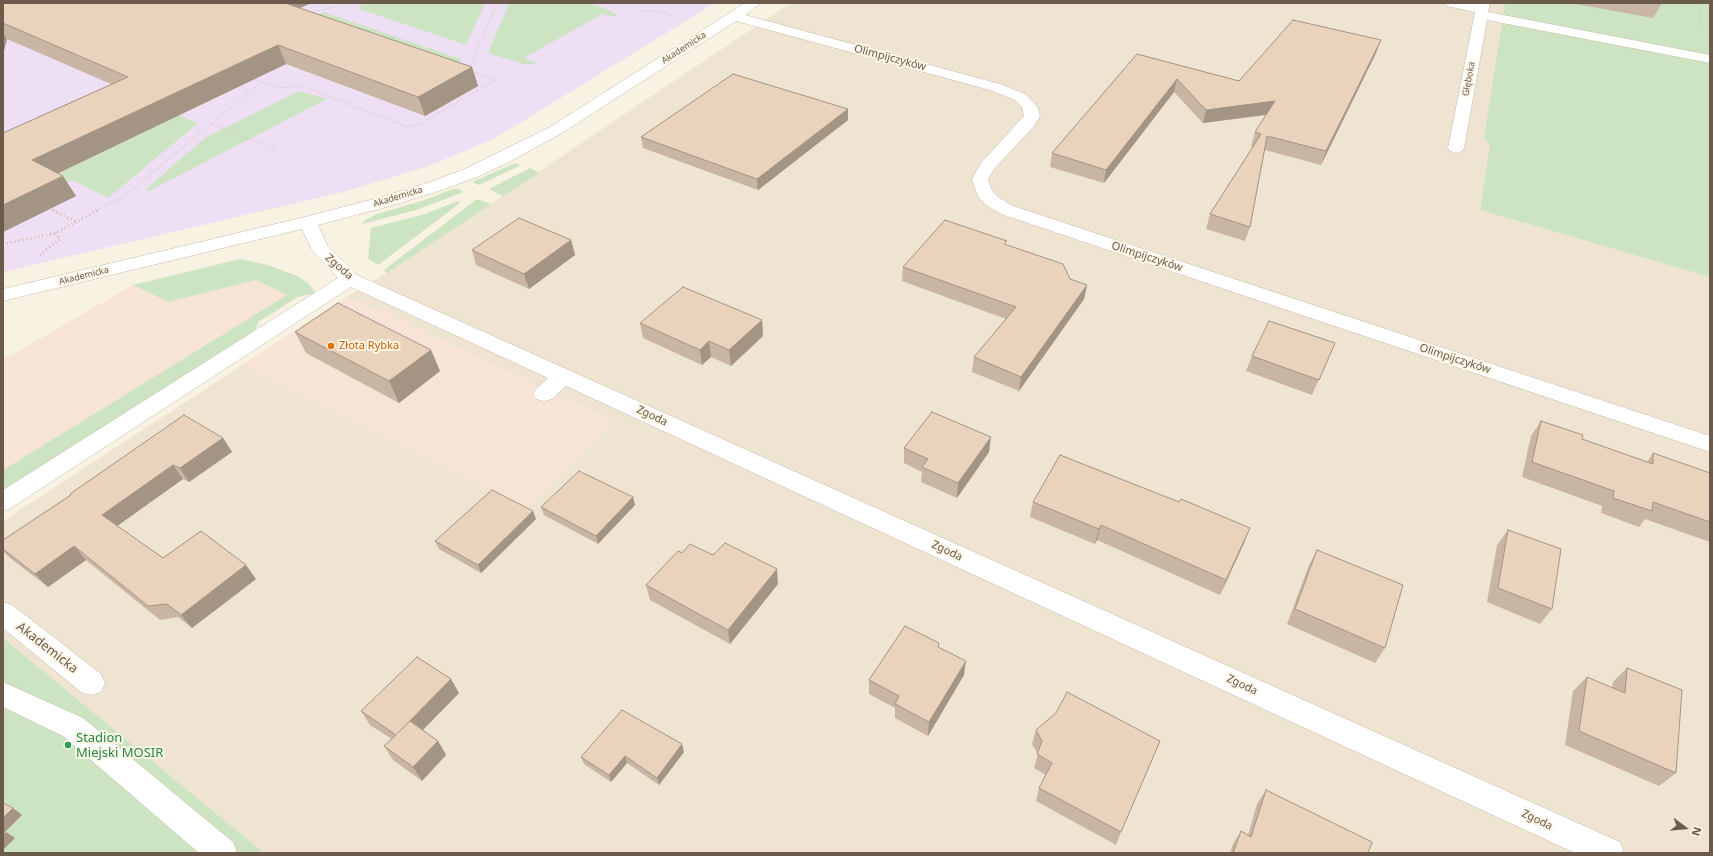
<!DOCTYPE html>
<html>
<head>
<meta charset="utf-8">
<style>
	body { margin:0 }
	#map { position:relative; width:1713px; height:856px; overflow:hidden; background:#f8f2e2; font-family:"Noto Sans",sans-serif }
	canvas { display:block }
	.frame { position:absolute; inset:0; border:4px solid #6c5a4c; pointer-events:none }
	.north { position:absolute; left:1665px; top:808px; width:40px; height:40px; -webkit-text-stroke:3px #fcf6e7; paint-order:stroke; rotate:106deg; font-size:11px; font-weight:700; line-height:16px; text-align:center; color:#6c5a4c }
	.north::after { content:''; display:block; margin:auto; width:14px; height:18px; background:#6c5a4c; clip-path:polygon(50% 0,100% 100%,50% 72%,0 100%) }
</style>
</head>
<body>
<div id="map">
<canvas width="1713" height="856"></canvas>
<div class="frame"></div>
<div class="north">N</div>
</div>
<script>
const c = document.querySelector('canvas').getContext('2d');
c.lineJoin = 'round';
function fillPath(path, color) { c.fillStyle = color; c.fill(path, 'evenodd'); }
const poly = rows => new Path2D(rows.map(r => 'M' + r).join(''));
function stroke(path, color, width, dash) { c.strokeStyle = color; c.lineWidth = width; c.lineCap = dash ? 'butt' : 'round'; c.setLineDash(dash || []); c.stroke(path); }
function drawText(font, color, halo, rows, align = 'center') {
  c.font = font + ' "Noto Sans",sans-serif'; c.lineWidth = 4; c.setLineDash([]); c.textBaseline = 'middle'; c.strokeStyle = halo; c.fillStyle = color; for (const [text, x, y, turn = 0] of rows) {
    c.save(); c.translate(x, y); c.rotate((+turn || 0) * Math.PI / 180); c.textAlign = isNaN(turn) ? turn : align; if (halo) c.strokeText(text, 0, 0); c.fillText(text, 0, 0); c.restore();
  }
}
fillPath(poly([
	[791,3,1505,3,1484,137,1491,145,1480,210,1710,277,1710,853,264,853,3,638,3,521,348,296,387,273]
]), '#efe4d1');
fillPath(poly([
	[256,280,287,295,3,470,3,360,133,285,168,302],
	[348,296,615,421,526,507,242,365]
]), '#f8e3d7');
fillPath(poly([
	[3,3,715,3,510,129,491,140,426,167,343,192,3,272]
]), '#eedff4');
fillPath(poly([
	[366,3,485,3,466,45,359,9,362,4],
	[509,3,589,3,607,9,613,12,618,17,602,14,524,58,538,64,523,64,488,53],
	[1505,3,1710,3,1710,277,1480,210,1490,145,1484,137],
	[323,12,461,59,456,70,299,24],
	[299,91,327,99,149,191,145,190,205,138],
	[179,115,198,123,108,198,72,180,58,187,44,180],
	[515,163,521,165,479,185,474,183,474,181],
	[530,168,539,173,503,196,489,189],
	[453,189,459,189,464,192,416,210,362,224,364,221,377,214,425,200],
	[477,199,491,204,387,273,384,270],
	[458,201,460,203,378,265,368,259,371,228,425,214],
	[240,259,268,265,297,276,308,283,316,293,298,297,258,322,254,335,3,492,3,470,287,295,256,280,168,302,133,285],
	[3,638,264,853,3,853]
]), '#cde4c2');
const minor = poly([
	[745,3,761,3,745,15,1000,84,1025,94,1037,106,1040,116,1034,126,994,169,988,179,992,191,998,197,1013,206,1710,436,1710,452,1001,214,986,205,978,196,972,179,981,163,1024,116,1022,107,1015,100,990,90,736,21,562,133,509,162,477,177,442,190,390,206,318,225,327,245,357,275,1620,842,1624,853,1575,853,566,386,552,399,544,401,536,399,533,394,536,389,548,378,351,287,11,508,3,511,3,490,338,278,312,250,302,229,3,301,3,289,305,217,378,198,430,182,465,169,550,127,745,3],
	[1445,3,1490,3,1488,12,1710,55,1710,63,1487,20,1464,148,1462,151,1456,153,1450,151,1448,148,1475,12,1447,6,1445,3],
	[3,602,12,605,101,674,105,683,101,692,91,695,81,692,3,628,3,602],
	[3,682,83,718,233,842,237,853,199,853,63,736,3,707,3,682]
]);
stroke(minor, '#c7baab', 1);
stroke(poly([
	[1699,3,1701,29],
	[639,11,656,11,678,17],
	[309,13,350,3],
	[469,69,497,3],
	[254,79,278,88,302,86,405,126,411,126,418,125,496,80,472,71],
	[212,124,275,150],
	[50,209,55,211],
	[96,211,123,197,261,82]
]), '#ceb7a1', 1.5, [0.5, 2]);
stroke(poly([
	[53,210,76,222],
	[3,244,56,233,98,210],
	[40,255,60,239,56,233]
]), '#ceb7a1', 2.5, [1, 3]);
fillPath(minor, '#fff');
fillPath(poly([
	[3,3,311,3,300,8,472,67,478,86,425,116,286,64,58,173,76,196,3,232,3,133,111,84,7,39,3,55],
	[1576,3,1662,3,1653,18,1576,4],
	[1376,53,1321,165,1265,150,1250,227,1245,241,1206,229,1210,214,1253,147,1251,146,1255,132,1267,115,1203,123,1174,92,1104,183,1050,167,1052,153,1137,54,1239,81],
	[848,109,848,120,758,190,643,148,641,137],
	[571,240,575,255,529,289,476,265,472,250],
	[1006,245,1070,279,1087,285,1084,299,1019,391,972,372,974,357,1006,319,902,281,903,267],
	[762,320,763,336,731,366,711,357,702,365,643,338,640,323],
	[295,332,431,350,440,371,399,403,306,353],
	[1335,343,1312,395,1246,371,1252,356],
	[1541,421,1582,439,1647,462,1653,453,1710,473,1710,542,1645,519,1639,527,1601,513,1602,506,1522,477,1531,436],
	[223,438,232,452,189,482,183,479,117,526,163,558,256,579,192,628,178,617,160,620,86,560,48,587,10,558,3,551,3,540,71,495],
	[904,448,989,452,957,498,921,482,922,472,904,463],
	[633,497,635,505,598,544,544,515,541,507],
	[1033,502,1244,543,1220,595,1097,540,1095,544,1030,517],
	[536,519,481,573,439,549,435,541],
	[1508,530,1552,609,1540,624,1487,602,1497,545],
	[1317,550,1385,648,1375,663,1287,624,1309,565],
	[682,553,713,555,778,584,730,644,650,600,646,585],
	[1627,668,1676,773,1659,786,1565,745,1573,691,1587,677,1612,688,1613,682],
	[964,675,928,736,895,718,895,708,869,694,869,680],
	[459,693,423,730,438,741,446,755,422,781,393,760,384,746,392,739,370,725,361,711],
	[1036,730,1121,832,1116,845,1036,801,1039,788,1046,775,1034,768,1038,754,1032,744],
	[684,752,659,785,627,763,611,782,584,764,581,757],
	[1266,790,1368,853,1230,853,1233,844,1241,831,1248,835,1257,804]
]), '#c9b5a3');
fillPath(poly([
	[274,3,311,3,280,17],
	[3,32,7,39,3,55],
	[1381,40,1376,53,1321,165,1326,151],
	[278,45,286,64,44,180,32,160],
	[472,67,478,86,425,116,418,97],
	[1177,79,1174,92,1104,183,1106,170],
	[1275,101,1271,114,1203,123,1206,110],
	[848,109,848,120,758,190,757,179],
	[63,176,76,196,3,232,3,205],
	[571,240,575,255,529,289,524,274],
	[1087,285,1084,299,1019,391,1021,377],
	[762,320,763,336,731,366,729,350],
	[709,341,711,357,702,365,700,350],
	[431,350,440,371,399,403,389,381],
	[991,437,989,452,957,498,958,483],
	[223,438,232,452,189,482,180,468],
	[173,465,183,479,113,529,102,515],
	[633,497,635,505,598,544,596,536],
	[533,511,536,519,481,573,478,565],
	[1101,525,1097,540,1095,544,1099,529],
	[1250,528,1244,543,1220,595,1226,580],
	[74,546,86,560,48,587,35,574],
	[246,565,256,579,192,628,181,615],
	[777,569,778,584,730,644,728,630],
	[966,661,964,675,928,736,929,722],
	[451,679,459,693,406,747,397,734],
	[438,741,446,755,422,781,413,767],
	[682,744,684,752,659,785,657,778],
	[625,756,627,763,611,782,609,775],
	[13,808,22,815,4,833,3,832,3,818],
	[6,832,15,838,3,850,3,834]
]), '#a49484');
const building = poly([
	[3,3,285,3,472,67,418,97,278,45,32,160,63,176,3,205,3,133,128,77,3,23,3,3],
	[1293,20,1381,40,1326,151,1267,136,1250,227,1210,214,1261,134,1255,132,1275,101,1206,110,1177,79,1106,170,1052,153,1137,54,1239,81,1293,20],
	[733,74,848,109,757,179,641,137,733,74],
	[519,218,571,240,524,274,472,250,519,218],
	[945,220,1007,241,1004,244,1063,264,1070,279,1087,285,1021,377,974,357,1016,307,903,267,945,220],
	[683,287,762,320,729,350,709,341,700,350,640,323,683,287],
	[338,303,431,350,389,381,295,332,338,303],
	[1269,321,1335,343,1319,380,1252,356,1269,321],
	[932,412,991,437,958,483,922,467,928,459,904,448,932,412],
	[184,415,223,438,180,468,173,465,102,515,163,558,201,531,246,565,181,615,167,604,148,606,74,546,35,574,3,549,3,540,71,495,70,494,184,415],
	[1541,421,1583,435,1582,439,1653,464,1653,453,1710,473,1710,522,1653,502,1652,511,1613,498,1614,491,1532,462,1541,421],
	[1060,455,1179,502,1181,499,1250,528,1226,580,1101,525,1099,529,1033,502,1060,455],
	[579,471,633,497,596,536,541,507,579,471],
	[492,490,533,511,478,565,435,541,492,490],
	[1508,530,1561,549,1552,609,1498,588,1508,530],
	[725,543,777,569,728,630,646,585,678,551,682,553,690,544,713,555,725,543],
	[1317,550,1403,585,1385,648,1295,609,1317,550],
	[905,626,939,643,938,647,966,661,929,722,895,704,899,696,869,680,905,626],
	[417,657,451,679,397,734,410,721,438,741,413,767,384,746,396,735,361,711,417,657],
	[1627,668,1682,690,1676,773,1579,731,1587,677,1625,693,1627,668],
	[1067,692,1160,741,1121,832,1039,788,1052,763,1037,754,1042,741,1036,730,1056,713,1067,692],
	[622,710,682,744,657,778,625,756,609,775,581,757,622,710],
	[1266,790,1372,842,1368,853,1233,853,1241,831,1251,837,1266,790],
	[3,803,13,808,3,818,3,803]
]);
fillPath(building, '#ead3bd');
stroke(building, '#a49484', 1);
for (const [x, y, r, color] of [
	[331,346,4,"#e8710a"],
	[68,745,4,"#2e9e5b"]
]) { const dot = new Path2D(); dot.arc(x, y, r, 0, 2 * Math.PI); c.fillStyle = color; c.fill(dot); stroke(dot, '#fcf6e7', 1.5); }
drawText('9px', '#6c5a4c', '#fcf6e7', [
	["Akademicka",684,48,-33],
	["Głęboka",1469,79,-79],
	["Akademicka",398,197,-17],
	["Akademicka",84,276,-14]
]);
drawText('11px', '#6c5a4c', '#fcf6e7', [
	["Olimpijczyków",890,58,15],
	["Olimpijczyków",1147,257,18],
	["Zgoda",339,267,41],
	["Olimpijczyków",1455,359,18],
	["Zgoda",652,416,25],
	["Zgoda",947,551,25],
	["Zgoda",1242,685,25],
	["Zgoda",1537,820,25]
]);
drawText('11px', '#c56008', '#fcf6e7', [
	["Złota Rybka",339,346]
], 'left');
drawText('13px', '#6c5a4c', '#fcf6e7', [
	["Akademicka",47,648,38]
]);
drawText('13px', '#27864d', '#fcf6e7', [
	["Stadion",76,738],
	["Miejski MOSIR",76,753]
], 'left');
</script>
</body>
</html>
